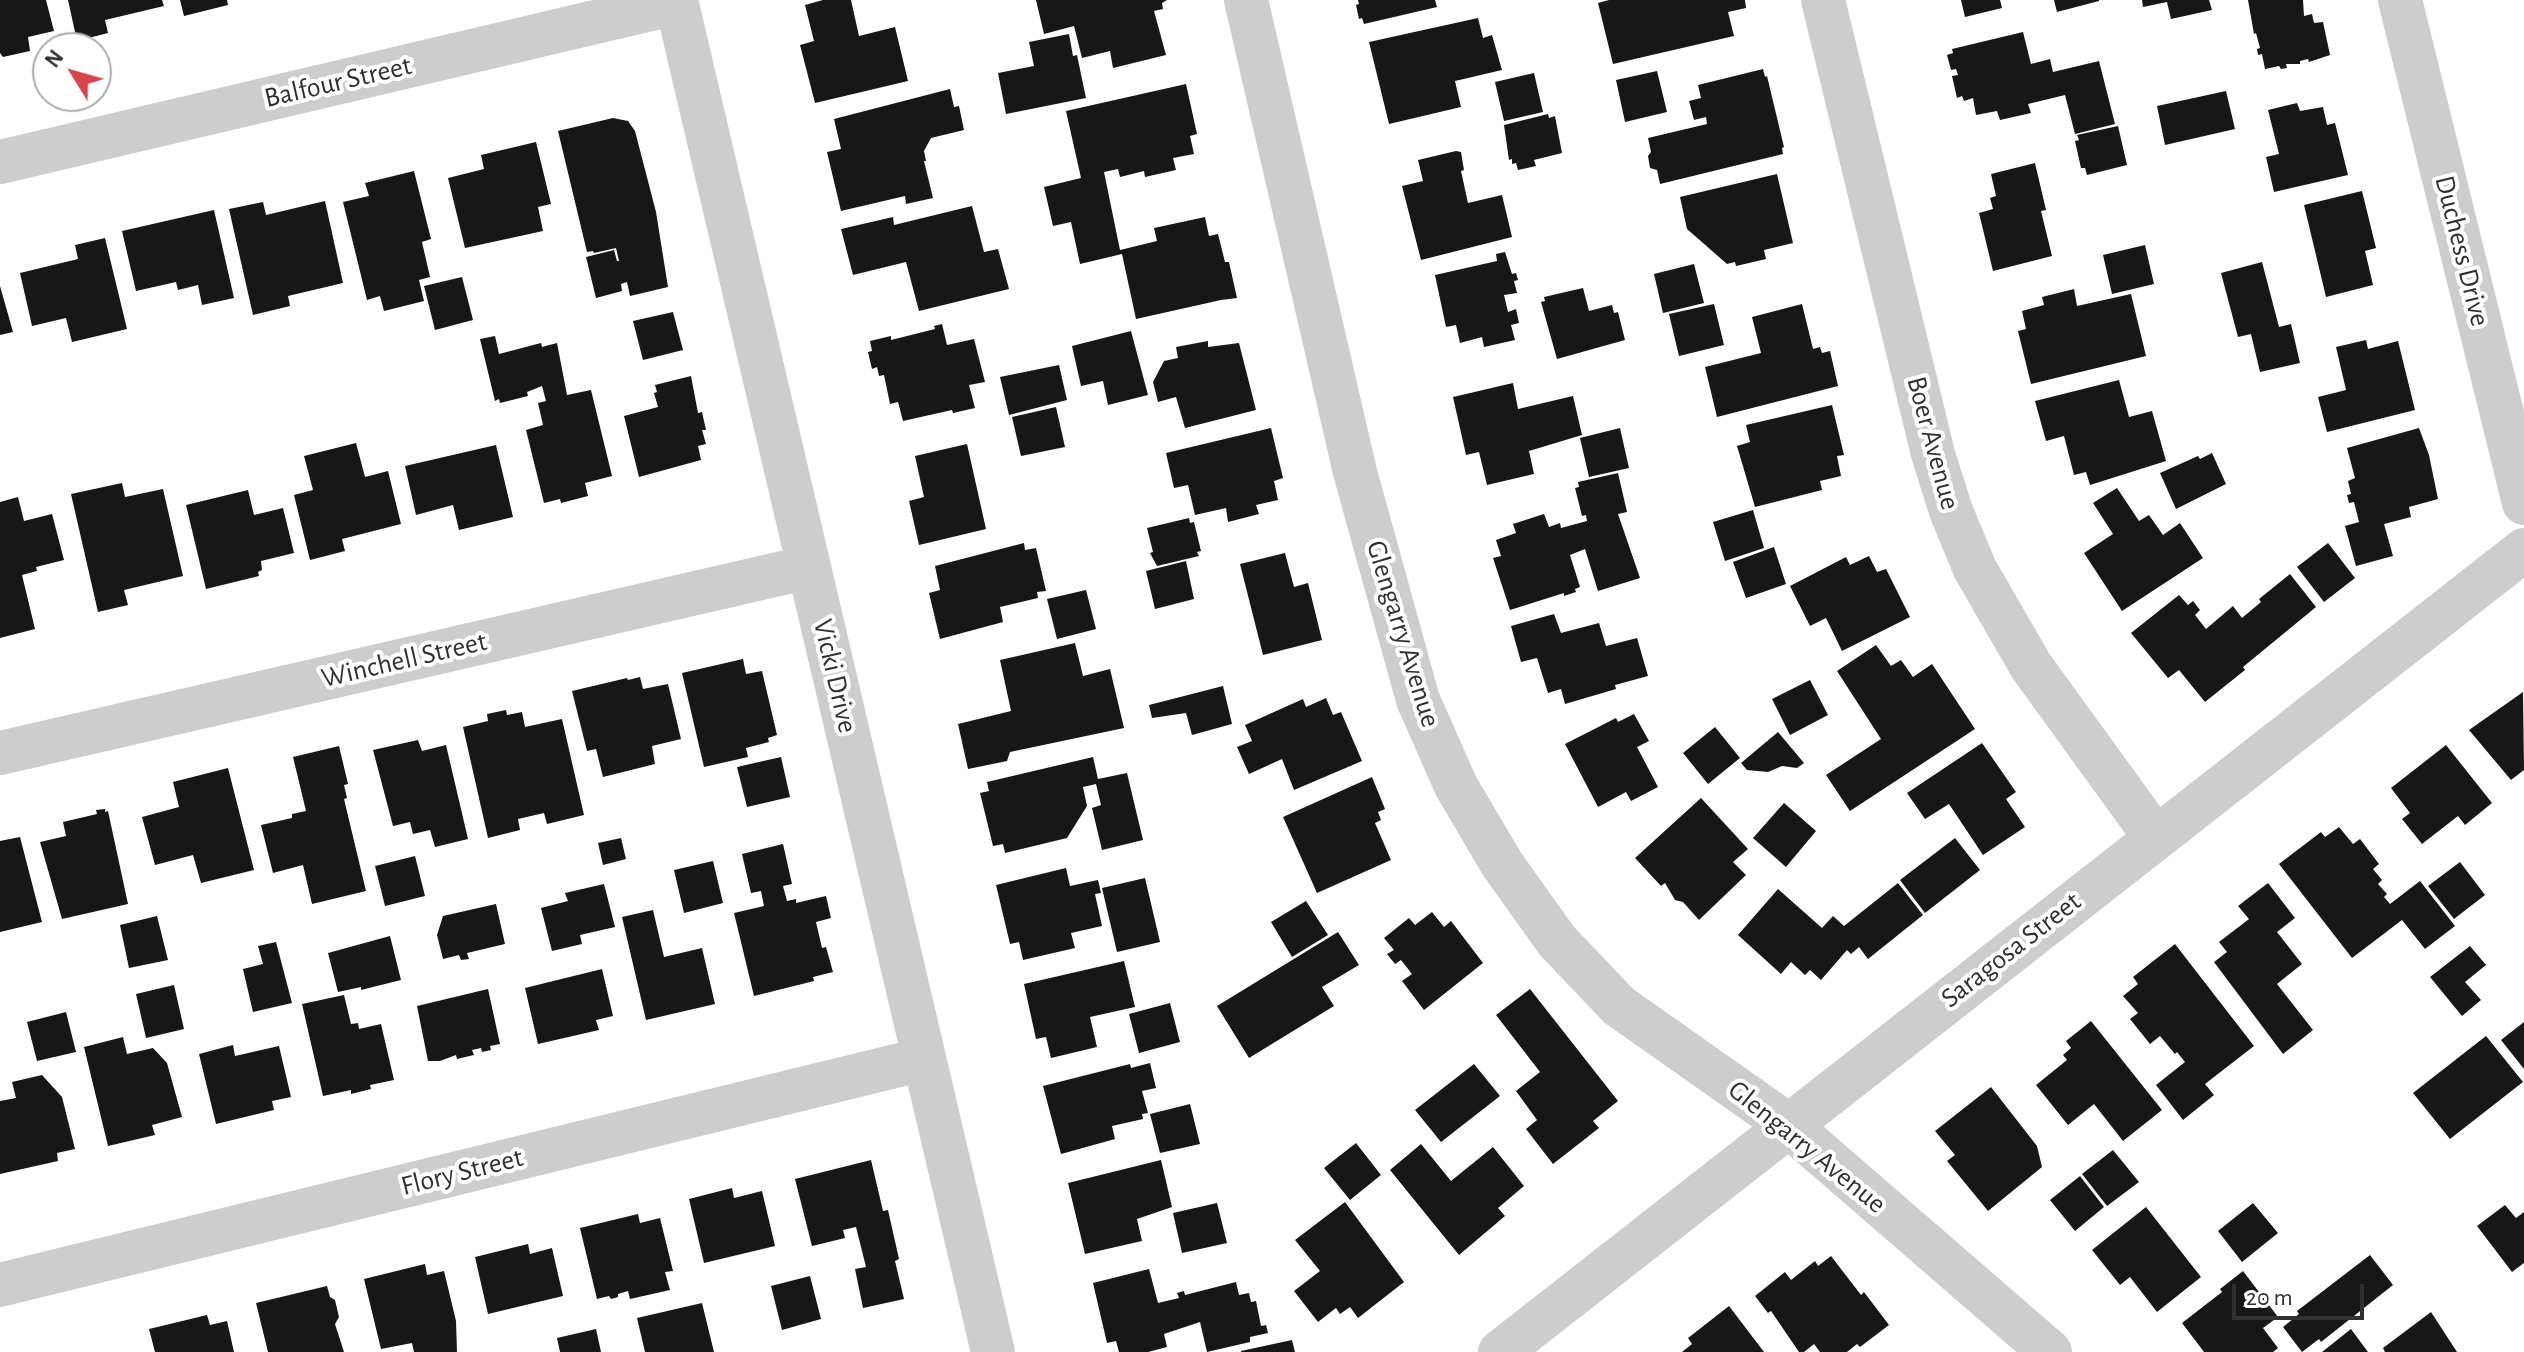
<!DOCTYPE html>
<html>
<head>
<meta charset="utf-8">
<style>
	body { margin:0 }
	#map { position:relative; width:2524px; height:1352px; overflow:hidden; background:#fff; font-family:"Alegreya Sans",sans-serif }
	canvas { display:block }
	.north { position:absolute; left:32px; top:32px; width:80px; height:80px; box-sizing:border-box; background:#fff; border:2px solid #acacac; border-radius:50%; rotate:307deg; font-size:22px; font-weight:700; line-height:32px; text-align:center; color:#303030 }
	.north::after { content:''; display:block; margin:auto; width:28px; height:36px; background:#d54549; clip-path:polygon(50% 0,100% 100%,50% 72%,0 100%) }
	.scale { position:absolute; left:2232px; top:1284px; width:132px; height:36px; box-sizing:border-box; border:4px solid #303030; border-top:0; padding-left:10px; font-size:24px; line-height:28px; white-space:nowrap; color:#303030; -webkit-text-stroke:6px #fff; paint-order:stroke }
</style>
</head>
<body>
<div id="map">
<canvas width="2524" height="1352"></canvas>
<div class="north">N</div>
<div class="scale">20 m</div>
</div>
<script>
const c = document.querySelector('canvas').getContext('2d');
c.lineJoin = 'round';
function fillPath(path, color) { c.fillStyle = color; c.fill(path, 'evenodd'); }
const poly = rows => new Path2D(rows.map(r => 'M' + r).join(''));
function stroke(path, color, width, dash) { c.strokeStyle = color; c.lineWidth = width; c.lineCap = dash ? 'butt' : 'round'; c.setLineDash(dash || []); c.stroke(path); }
function drawText(font, color, halo, rows, align = 'center') {
  c.font = font + ' "Alegreya Sans",sans-serif'; c.lineWidth = 8; c.setLineDash([]); c.textBaseline = 'middle'; c.strokeStyle = halo; c.fillStyle = color; for (const [text, x, y, turn = 0] of rows) {
    c.save(); c.translate(x, y); c.rotate((+turn || 0) * Math.PI / 180); c.textAlign = isNaN(turn) ? turn : align; if (halo) c.strokeText(text, 0, 0); c.fillText(text, 0, 0); c.restore();
  }
}
fillPath(poly([
	[0,0,46,0,54,31,28,37,30,51,3,57,0,53],
	[68,0,162,0,164,6,105,20,108,33,77,41],
	[180,0,227,0,228,5,184,16],
	[823,0,851,0,859,36,895,27,908,81,815,103,800,45,814,41,805,5],
	[1036,0,1167,0,1162,3,1163,9,1154,11,1166,55,1113,68,1110,51,1082,58,1074,26,1044,34],
	[1358,0,1435,0,1437,7,1364,24,1362,18,1359,19,1356,5,1359,4],
	[1609,0,1745,0,1746,8,1728,12,1734,36,1613,64,1598,3],
	[1961,0,2000,0,2002,8,1965,17],
	[2054,0,2099,0,2099,1,2057,12],
	[2142,0,2209,0,2212,10,2171,19,2167,2,2143,7],
	[2248,0,2303,0,2304,16,2312,14,2314,23,2323,22,2330,55,2309,62,2308,59,2300,61,2300,64,2286,64,2287,68,2281,69,2279,66,2265,69,2262,54,2258,55,2257,49,2260,48,2256,33,2254,34],
	[1478,18,1483,38,1492,35,1502,70,1455,81,1461,107,1389,124,1369,42],
	[2023,32,2031,64,2050,59,2053,72,2099,61,2115,124,2075,134,2065,95,2028,104,2031,113,2000,120,1997,111,1976,115,1973,98,1964,101,1962,96,1957,98,1952,76,1958,75,1956,69,1951,70,1947,55,1953,53,1952,49],
	[1069,34,1073,56,1077,55,1086,98,1006,114,998,73,1034,66,1029,42],
	[1763,69,1765,77,1767,76,1784,147,1782,148,1783,154,1660,184,1657,170,1650,168,1648,156,1651,152,1648,138,1707,124,1706,117,1694,120,1689,101,1701,98,1698,85],
	[1657,71,1667,112,1625,122,1616,80],
	[1534,73,1543,112,1504,121,1495,82],
	[1186,84,1197,134,1190,136,1194,154,1173,158,1176,170,1145,177,1144,171,1120,177,1118,169,1104,172,1120,250,1157,241,1154,228,1205,217,1209,236,1218,234,1225,262,1229,262,1237,298,1221,300,1136,319,1122,254,1080,264,1071,222,1053,226,1044,187,1081,178,1066,111],
	[950,89,954,107,959,106,964,130,931,138,924,151,926,161,924,161,933,198,906,204,905,196,841,211,827,152,841,149,834,119],
	[2226,91,2235,129,2165,145,2157,106],
	[2297,103,2300,111,2323,107,2327,125,2335,123,2348,175,2274,192,2266,157,2279,154,2268,110],
	[1548,114,1549,118,1555,116,1562,153,1534,160,1536,166,1518,170,1516,163,1512,164,1512,159,1509,160,1504,125],
	[613,118,628,121,635,131,656,212,668,287,630,296,627,282,621,284,622,291,596,298,586,257,614,250,617,261,619,261,616,248,594,253,593,251,587,252,558,131],
	[2118,126,2127,165,2087,175,2085,168,2081,168,2075,141,2079,140,2077,135],
	[536,142,551,204,538,207,543,231,465,248,448,178,484,169,481,155],
	[1456,151,1461,152,1464,170,1461,171,1468,203,1502,195,1512,237,1421,260,1402,186,1423,181,1418,160],
	[2035,163,2046,210,2041,211,2052,256,1993,271,1979,213,1993,209,1990,198,1996,196,1991,174],
	[414,171,431,239,422,242,430,277,419,280,424,301,384,311,380,296,367,300,343,202,369,196,365,183],
	[1777,174,1793,243,1764,250,1766,259,1736,266,1735,262,1727,264,1687,229,1680,197],
	[2362,191,2376,248,2365,251,2373,285,2326,297,2304,205],
	[325,201,343,283,288,296,290,306,253,315,229,209,263,202,266,215],
	[972,206,984,252,998,249,1009,289,919,311,906,262,853,275,841,229,893,217,894,225],
	[214,210,234,298,202,305,198,285,178,290,176,282,136,291,122,231],
	[105,238,127,329,72,342,66,318,32,326,20,273,78,259,75,245],
	[2145,245,2154,284,2112,294,2103,255],
	[1505,252,1512,274,1516,273,1518,280,1514,281,1517,293,1504,295,1508,312,1516,309,1519,323,1511,325,1515,340,1484,347,1482,337,1460,343,1456,325,1446,327,1435,275,1497,261,1496,254],
	[2262,262,2279,327,2291,324,2300,363,2260,372,2251,334,2238,337,2221,273],
	[1694,264,1704,303,1663,313,1654,274],
	[462,277,473,320,435,330,424,286],
	[0,286,13,332,0,335],
	[1583,288,1589,311,1612,305,1614,313,1618,312,1625,340,1557,359,1541,302,1545,301,1544,297],
	[2074,289,2077,306,2131,294,2146,356,2031,384,2018,331,2026,329,2022,311,2044,305,2042,297],
	[1714,304,1724,345,1679,356,1669,314],
	[1802,304,1813,349,1820,347,1822,353,1830,351,1838,386,1717,417,1705,367,1761,353,1752,317],
	[673,312,683,350,643,360,633,321],
	[942,324,947,345,974,339,985,382,969,385,975,408,953,413,952,410,903,421,898,402,890,404,884,375,879,376,877,367,872,369,868,352,872,351,870,341,891,336,891,340,935,329,934,326],
	[1131,331,1148,395,1108,405,1103,381,1081,386,1072,346],
	[495,336,499,354,541,343,542,347,557,343,567,395,591,390,612,476,585,483,588,496,561,503,560,499,544,503,526,430,543,425,538,403,546,401,542,386,527,392,528,396,500,403,499,399,495,401,480,339],
	[2366,340,2368,349,2398,341,2415,410,2327,432,2318,397,2346,390,2336,347],
	[1208,341,1208,347,1239,343,1256,410,1185,428,1176,397,1158,402,1153,382,1164,361,1178,358,1176,347],
	[1059,365,1067,400,1009,415,1000,377],
	[691,376,698,413,702,412,706,430,702,430,706,444,698,446,701,460,639,477,624,416,658,407,654,393,657,392,655,385],
	[2119,380,2129,417,2152,411,2166,461,2090,485,2086,472,2074,475,2064,436,2046,441,2035,401],
	[1513,383,1518,409,1573,396,1582,435,1529,451,1534,474,1487,485,1479,452,1466,455,1453,397],
	[1832,405,1844,455,1837,456,1841,476,1820,481,1822,490,1755,507,1737,446,1750,442,1746,425],
	[1056,407,1065,447,1021,456,1012,417],
	[1271,428,1283,478,1274,481,1278,500,1256,505,1259,514,1228,522,1226,508,1195,515,1188,485,1174,488,1166,453],
	[1620,428,1629,468,1589,477,1580,438],
	[2419,428,2429,455,2438,499,2409,507,2411,517,2384,524,2393,556,2356,566,2345,526,2359,522,2354,502,2349,503,2347,495,2351,494,2348,481,2355,478,2347,448],
	[356,443,365,477,388,471,401,524,342,539,345,551,310,560,294,495,313,490,304,456],
	[967,444,986,529,919,545,909,501,924,497,915,456],
	[496,445,513,517,459,530,453,505,416,515,405,466],
	[2212,453,2226,484,2176,509,2160,473,2198,456,2200,459],
	[1618,473,1627,512,1618,514,1640,578,1598,591,1585,549,1570,555,1580,587,1575,589,1576,592,1564,596,1564,593,1510,610,1493,558,1501,556,1496,540,1516,533,1513,524,1544,514,1549,527,1560,523,1561,528,1587,521,1586,515,1582,516,1575,488,1579,487,1578,482],
	[122,483,125,497,163,489,183,576,124,590,128,605,98,612,71,494],
	[2117,488,2139,521,2149,515,2163,535,2180,523,2203,558,2122,611,2084,553,2113,534,2093,503],
	[248,490,254,515,283,508,294,553,261,561,262,570,258,572,259,576,206,589,186,505],
	[18,497,24,521,52,514,64,560,36,567,37,571,22,575,35,629,0,638,0,502],
	[1753,510,1764,548,1725,561,1713,522],
	[1189,518,1190,523,1194,522,1201,551,1197,552,1199,556,1157,566,1150,553,1153,552,1147,528],
	[1024,543,1025,550,1036,548,1046,591,1037,592,1038,598,1000,607,1003,622,940,639,929,593,940,590,935,566],
	[2328,543,2355,578,2324,602,2297,567],
	[1774,547,1786,584,1746,598,1733,562],
	[1285,553,1294,587,1308,583,1322,640,1263,655,1240,564],
	[1869,556,1877,572,1886,569,1910,617,1842,651,1826,618,1810,626,1790,586,1846,557,1850,565],
	[1186,561,1194,599,1155,609,1146,571],
	[2290,574,2316,607,2243,667,2245,670,2205,702,2179,670,2168,678,2131,633,2179,595,2188,605,2193,601,2200,610,2195,615,2206,629,2233,606,2242,618,2261,602,2259,599],
	[1086,590,1096,629,1057,639,1047,599],
	[1554,614,1561,633,1599,623,1606,646,1637,638,1648,676,1615,685,1616,689,1565,704,1561,689,1548,693,1537,658,1521,662,1511,626],
	[1075,643,1083,676,1110,669,1124,728,1010,752,1007,761,968,769,958,724,1011,711,1000,660],
	[1876,645,1891,666,1901,660,1913,677,1932,664,1975,729,1850,811,1826,775,1881,739,1837,671],
	[743,659,746,674,762,671,777,735,768,738,769,742,746,748,748,757,704,767,682,673],
	[640,677,643,689,668,684,681,739,652,746,655,764,603,777,596,749,587,751,572,691,627,678,628,680],
	[1810,680,1828,715,1790,735,1772,699],
	[1223,686,1232,724,1192,735,1186,713,1152,718,1149,705],
	[2523,692,2524,770,2511,780,2469,730],
	[1326,698,1333,715,1341,712,1362,761,1294,790,1282,759,1249,774,1237,747,1252,741,1245,725,1303,699,1306,707],
	[506,710,507,715,522,712,525,727,562,719,584,815,547,824,544,813,518,819,520,830,488,838,463,727,488,721,487,714],
	[1634,714,1649,741,1637,747,1658,787,1631,801,1626,792,1598,807,1565,744,1616,718,1618,722],
	[1715,727,1740,758,1708,784,1683,753],
	[1778,732,1804,763,1797,768,1782,766,1768,772,1747,770,1741,763],
	[418,740,422,751,446,745,468,839,435,847,430,830,413,834,410,822,393,826,373,750],
	[1982,743,2016,792,2006,799,2025,827,1983,855,1949,804,1925,819,1907,793],
	[2446,745,2492,803,2465,825,2458,816,2422,844,2402,819,2410,813,2391,788],
	[339,746,348,784,344,785,347,798,344,799,366,891,312,904,303,865,273,873,261,825,292,818,292,814,306,811,293,757],
	[781,757,790,797,747,807,737,767],
	[1093,757,1098,779,1127,773,1143,840,1102,850,1092,808,1101,805,1096,784,1083,787,1087,806,1067,838,1005,853,1003,844,993,846,980,793,989,791,987,782],
	[228,768,254,870,201,883,193,855,155,865,142,817,179,807,173,782],
	[1372,777,1385,809,1378,812,1381,820,1375,823,1391,860,1317,893,1283,817],
	[1701,798,1748,849,1733,862,1746,875,1699,920,1683,902,1675,900,1665,883,1661,886,1635,858],
	[1784,803,1816,831,1786,867,1753,838],
	[105,809,105,812,108,811,128,904,62,919,40,842,66,836,63,822,97,814,96,810],
	[2339,827,2353,844,2360,839,2379,864,2373,869,2382,880,2378,884,2387,894,2384,897,2390,904,2420,881,2455,926,2425,949,2402,920,2352,958,2279,864,2321,832,2325,837],
	[20,837,42,922,0,932,0,841],
	[621,838,626,859,603,865,598,843],
	[1955,838,1980,870,1925,913,1900,880],
	[783,844,792,884,783,886,787,901,796,899,796,903,826,896,831,918,816,922,822,948,826,947,833,972,813,977,814,981,754,996,734,913,764,906,761,891,751,893,742,854],
	[415,856,425,896,385,906,375,866],
	[713,861,723,903,684,913,674,870],
	[2460,862,2485,895,2454,919,2428,886],
	[1066,868,1070,886,1098,880,1101,893,1095,894,1102,926,1071,933,1075,948,1023,960,1019,942,1010,944,996,885],
	[1145,878,1160,942,1117,952,1102,888],
	[1898,883,1923,915,1868,959,1859,947,1851,954,1847,950,1821,980,1810,970,1805,975,1791,962,1781,974,1738,935,1778,889,1822,928,1833,916,1844,926],
	[2268,883,2295,918,2277,932,2302,964,2277,984,2313,1030,2283,1054,2214,962,2227,952,2219,942,2249,919,2238,906],
	[604,884,615,927,580,935,582,944,552,951,541,908,568,901,565,893],
	[1306,901,1328,935,1292,957,1271,922],
	[496,904,505,944,467,953,469,959,461,960,459,955,443,959,437,935,443,916],
	[653,910,664,957,702,948,715,1004,646,1020,622,917],
	[1432,912,1444,927,1451,921,1483,963,1424,1010,1402,981,1412,974,1401,960,1395,964,1387,954,1394,950,1384,938,1409,918,1415,925],
	[157,916,168,960,129,968,120,925],
	[1338,932,1359,965,1322,987,1334,1006,1249,1058,1217,1006],
	[390,936,401,980,361,990,361,987,338,992,328,953],
	[276,942,292,1003,253,1012,243,969,263,964,258,946],
	[2175,944,2254,1046,2205,1084,2214,1095,2183,1120,2156,1085,2185,1062,2177,1052,2175,1054,2160,1036,2150,1044,2130,1019,2138,1013,2123,996,2138,984,2133,977],
	[2470,946,2486,965,2465,982,2481,1000,2462,1016,2430,977],
	[1124,961,1135,1007,1090,1017,1097,1047,1051,1058,1046,1037,1036,1039,1024,984],
	[602,969,613,1016,596,1020,599,1030,538,1044,525,988],
	[174,985,184,1029,146,1038,136,994],
	[488,989,500,1044,490,1046,491,1050,482,1052,481,1048,472,1050,474,1055,457,1059,456,1055,440,1061,428,1061,417,1006],
	[1530,989,1618,1101,1593,1121,1599,1128,1553,1164,1526,1129,1537,1120,1516,1091,1540,1072,1496,1015],
	[344,995,351,1024,358,1023,359,1029,381,1024,394,1080,370,1085,371,1089,351,1094,351,1090,323,1096,302,1004],
	[1170,1003,1180,1042,1139,1053,1129,1014],
	[66,1012,76,1052,37,1061,27,1022],
	[2091,1021,2162,1110,2123,1141,2094,1104,2068,1125,2036,1085,2067,1060,2063,1055,2071,1048,2066,1041],
	[2524,1022,2524,1069,2501,1040],
	[2486,1036,2523,1082,2450,1139,2413,1093],
	[123,1037,127,1054,153,1048,167,1063,182,1117,152,1125,155,1135,108,1146,84,1047],
	[233,1045,235,1056,279,1046,291,1097,272,1101,274,1110,216,1124,199,1054],
	[1150,1063,1156,1088,1142,1091,1148,1113,1142,1114,1143,1119,1112,1126,1115,1139,1061,1154,1043,1086,1130,1064,1131,1068],
	[1474,1064,1500,1096,1441,1142,1415,1110],
	[42,1075,62,1097,75,1149,57,1153,58,1161,0,1174,0,1101,16,1098,12,1082],
	[1991,1087,2037,1146,2042,1167,1988,1211,1947,1161,1955,1155,1935,1131],
	[1190,1104,1200,1144,1160,1153,1150,1114],
	[1356,1143,1381,1175,1350,1200,1324,1168],
	[1421,1144,1451,1181,1493,1147,1524,1186,1498,1208,1505,1216,1459,1255,1390,1170],
	[2113,1150,2139,1182,2107,1206,2082,1174],
	[871,1160,883,1211,888,1210,899,1259,895,1261,904,1299,863,1308,855,1269,866,1267,856,1227,843,1230,845,1238,812,1246,795,1179],
	[1161,1160,1172,1207,1137,1219,1142,1241,1085,1254,1068,1183],
	[2080,1176,2104,1207,2075,1231,2050,1200],
	[732,1188,734,1198,762,1191,775,1246,704,1263,689,1199],
	[1345,1202,1404,1282,1358,1318,1350,1307,1340,1314,1336,1308,1318,1322,1294,1291,1320,1271,1295,1240],
	[1217,1203,1227,1243,1182,1253,1173,1213],
	[2253,1203,2278,1233,2242,1262,2218,1231],
	[2505,1205,2516,1218,2524,1212,2524,1263,2512,1272,2477,1226],
	[2146,1207,2201,1277,2157,1312,2130,1277,2120,1285,2092,1250],
	[638,1214,640,1223,660,1218,673,1271,665,1272,670,1290,630,1299,628,1291,618,1294,618,1297,611,1299,609,1296,597,1299,580,1228],
	[528,1244,530,1254,552,1248,563,1296,488,1314,475,1257],
	[2370,1255,2393,1285,2321,1342,2319,1339,2302,1352,2283,1327,2299,1314,2297,1311],
	[1831,1256,1861,1295,1864,1292,1889,1325,1860,1347,1857,1344,1847,1352,1820,1352,1814,1344,1804,1352,1799,1352,1771,1311,1768,1313,1755,1296,1785,1272,1791,1280,1815,1261,1818,1266],
	[425,1264,427,1275,444,1271,456,1321,457,1352,414,1352,412,1343,381,1349,364,1279],
	[1149,1269,1158,1303,1179,1298,1177,1293,1184,1291,1185,1295,1236,1282,1239,1295,1249,1293,1251,1302,1256,1301,1261,1326,1266,1325,1268,1333,1250,1337,1250,1342,1207,1352,1200,1322,1164,1334,1167,1347,1148,1352,1119,1352,1116,1341,1107,1343,1093,1283],
	[2243,1271,2278,1317,2263,1328,2278,1348,2273,1352,2204,1352,2182,1323,2222,1292,2220,1289],
	[810,1276,821,1319,782,1330,771,1286],
	[327,1286,330,1297,335,1300,339,1317,335,1324,344,1352,268,1352,256,1303],
	[702,1303,714,1352,645,1352,637,1318],
	[1729,1306,1764,1352,1682,1352,1692,1344,1688,1338],
	[2431,1312,2457,1352,2385,1352,2383,1348],
	[207,1315,210,1325,227,1321,234,1352,155,1352,149,1329],
	[596,1329,601,1352,560,1352,557,1338],
	[2351,1329,2368,1352,2322,1352],
	[1292,1340,1295,1352,1241,1352,1241,1351]
]), '#171717');
stroke(poly([
	[676,0,993,1352],
	[1246,0,1355,472,1418,700,1456,786,1502,864,1557,941,1619,1006,1788,1125,2050,1352],
	[1823,0,1933,454,1951,511,1975,569,2031,666,2155,837],
	[2400,0,2524,503],
	[0,162,676,3],
	[0,753,809,567],
	[0,1285,924,1059],
	[1500,1352,2524,550]
]), '#cdcdcd', 44);
drawText('28px', '#303030', '#fff', [
	["Balfour Street",338,82,-13],
	["Duchess Drive",2462,251,76],
	["Boer Avenue",1933,443,75],
	["Glengarry Avenue",1403,634,73],
	["Winchell Street",404,660,-13],
	["Vicki Drive",835,676,77],
	["Saragosa Street",2011,950,-38],
	["Glengarry Avenue",1807,1147,39],
	["Flory Street",462,1172,-14]
]);
</script>
</body>
</html>
